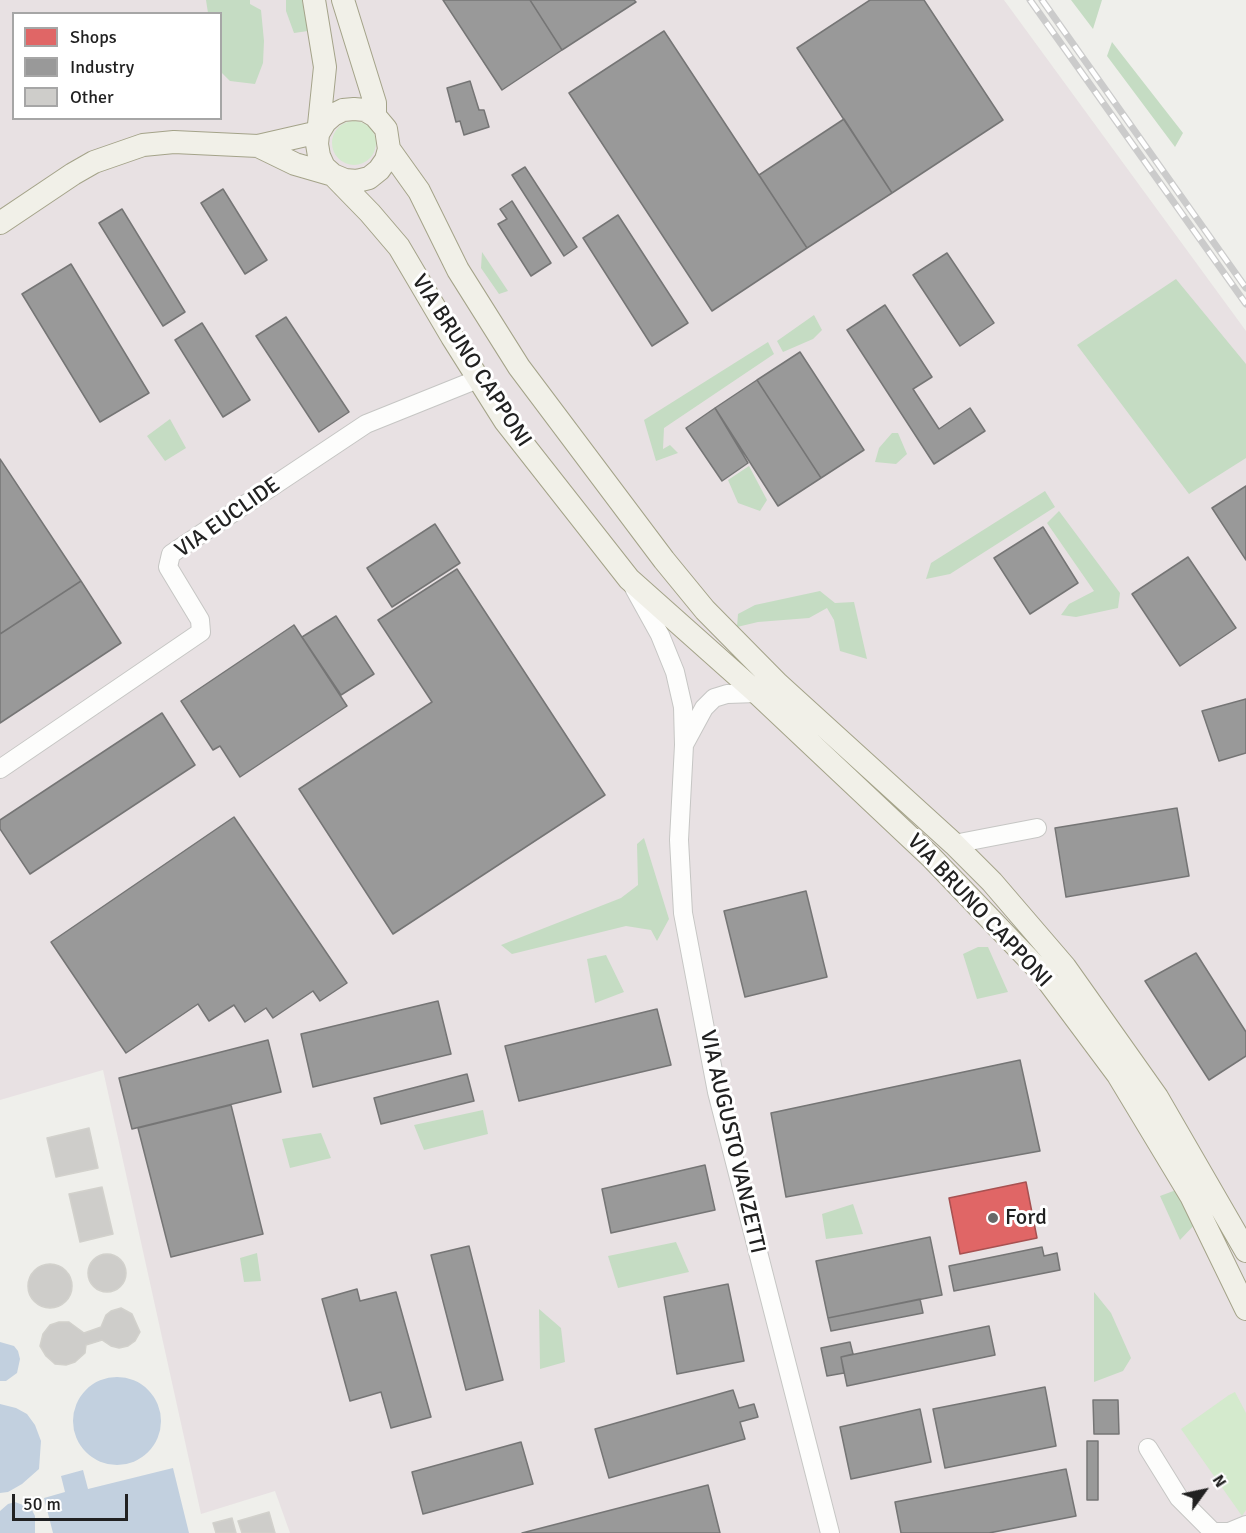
<!DOCTYPE html>
<html>
<head>
<meta charset="utf-8">
<style>
	body { margin:0 }
	#map { position:relative; width:1246px; height:1533px; overflow:hidden; background:#efefeb; font-family:Signika,sans-serif }
	canvas { display:block }
	.legend { position:absolute; left:12px; top:12px; width:210px; height:108px; box-sizing:border-box; background:#fff; border:2px solid #a6a6a6; margin:0; padding:8px 10px; list-style:none; font-size:18px; color:#212121 }
	.legend li { display:flex; align-items:center; gap:12px; height:30px }
	.legend b { width:30px; border:2px solid #a6a6a6 }
	.north { position:absolute; left:1174px; top:1461px; width:60px; height:60px; -webkit-text-stroke:4px #fff; paint-order:stroke; rotate:57deg; font-size:16px; font-weight:700; line-height:24px; text-align:center; color:#212121 }
	.north::after { content:''; display:block; margin:auto; width:21px; height:27px; background:#212121; clip-path:polygon(50% 0,100% 100%,50% 72%,0 100%) }
	.scale { position:absolute; left:12px; top:1494px; width:116px; height:27px; box-sizing:border-box; border:3px solid #212121; border-top:0; padding-left:8px; font-size:18px; line-height:21px; white-space:nowrap; color:#212121; -webkit-text-stroke:4px #fff; paint-order:stroke }
</style>
</head>
<body>
<div id="map">
<canvas width="1246" height="1533"></canvas>
<ul class="legend">
<li><b style="height:16px;background:#e06666"></b>Shops</li>
<li><b style="height:16px;background:#999"></b>Industry</li>
<li><b style="height:16px;background:#cecdca"></b>Other</li>
</ul>
<div class="north">N</div>
<div class="scale">50 m</div>
</div>
<script>
const c = document.querySelector('canvas').getContext('2d');
c.lineJoin = 'round';
function fillPath(path, color) { c.fillStyle = color; c.fill(path, 'evenodd'); }
const poly = rows => new Path2D(rows.map(r => 'M' + r).join(''));
function stroke(path, color, width, dash) { c.strokeStyle = color; c.lineWidth = width; c.lineCap = dash ? 'butt' : 'round'; c.setLineDash(dash || []); c.stroke(path); }
function drawText(font, color, halo, rows, align = 'center') {
  c.font = font + ' Signika,sans-serif'; c.lineWidth = 6; c.setLineDash([]); c.textBaseline = 'middle'; c.strokeStyle = halo; c.fillStyle = color; for (const [text, x, y, turn = 0] of rows) {
    c.save(); c.translate(x, y); c.rotate((+turn || 0) * Math.PI / 180); c.textAlign = isNaN(turn) ? turn : align; if (halo) c.strokeText(text, 0, 0); c.fillText(text, 0, 0); c.restore();
  }
}
fillPath(poly([
	[0,0,1004,0,1246,331,1246,1533,290,1533,275,1491,201,1514,103,1070,0,1100],
	[14,14,220,14,220,118,14,118]
]), '#e8e1e3');
fillPath(poly([
	'332 143a22 22 0 1 1 44 0a22 22 0 1 1-44 0Z',
	[1235,1392,1246,1413,1246,1510,1242,1516,1181,1429,1229,1395]
]), '#d4eacd');
fillPath(poly([
	[206,0,250,0,250,4,261,10,264,41,263,63,255,84,230,81,221,72,220,14,208,13],
	[286,0,302,0,308,31,294,33,286,11],
	[1071,0,1102,0,1093,29],
	[1112,42,1183,133,1175,147,1107,56],
	[482,252,508,291,499,294,481,268],
	[1176,279,1246,364,1246,458,1189,494,1077,345],
	[814,315,822,330,813,339,783,352,777,341],
	[768,342,774,354,664,428,663,449,670,445,678,453,656,461,644,420],
	[170,419,186,448,165,461,147,436],
	[892,433,898,433,907,454,896,464,875,462,879,448],
	[749,466,767,500,760,511,738,503,728,480],
	[1045,491,1055,507,950,574,926,579,931,563],
	[1059,511,1120,593,1118,608,1076,617,1061,615,1069,604,1094,591,1047,523],
	[820,591,835,603,854,602,867,659,840,651,834,620,827,608,809,618,758,622,737,627,738,614,755,605],
	[644,838,669,919,657,941,651,930,626,926,512,954,501,945,621,898,638,885,637,844],
	[978,947,988,947,1008,992,977,999,963,954],
	[606,955,624,992,595,1003,587,959],
	[483,1110,488,1134,424,1150,414,1125],
	[321,1133,331,1158,290,1168,282,1139],
	[1176,1190,1197,1222,1180,1240,1160,1196],
	[853,1204,863,1234,826,1239,822,1214],
	[676,1242,689,1272,618,1288,608,1256],
	[257,1253,261,1281,244,1282,240,1258],
	[1094,1292,1111,1313,1131,1358,1123,1371,1094,1382],
	[539,1309,561,1328,565,1362,540,1369]
]), '#c5dcc3');
fillPath(poly([
	[0,1342,14,1346,18,1351,20,1359,17,1373,6,1381,0,1381],
	'73 1421a44 44 0 1 1 88 0a44 44 0 1 1-88 0Z',
	[0,1404,16,1408,27,1414,35,1425,41,1441,39,1469,22,1484,8,1492,0,1493],
	[173,1468,189,1533,53,1533,44,1498,65,1492,61,1476,83,1470,88,1489],
	[15,1502,31,1508,35,1516,35,1533,0,1533,0,1511,8,1504]
]), '#c2d0df');
const shops = poly([
	[1026,1182,1037,1238,960,1254,949,1198,1026,1182]
]);
fillPath(shops, '#e06666');
stroke(shops, '#a75151', 1.5);
const industry = poly([
	[443,0,530,0,562,50,502,90,443,0],
	[530,0,634,0,636,2,562,50,530,0],
	[870,0,924,0,1003,120,892,193,797,48,870,0],
	[664,31,807,248,712,311,569,93,664,31],
	[470,81,479,110,484,110,489,127,464,135,460,121,456,122,447,88,470,81],
	[844,119,892,193,807,248,759,175,844,119],
	[525,167,577,247,564,256,512,175,525,167],
	[223,189,267,260,245,274,201,203,223,189],
	[512,201,551,263,531,276,498,224,507,219,500,209,512,201],
	[122,209,185,312,163,326,99,223,122,209],
	[618,215,688,323,652,346,583,238,618,215],
	[947,253,994,323,960,346,913,275,947,253],
	[71,264,149,393,100,422,22,294,71,264],
	[885,305,932,377,913,389,939,429,970,408,985,431,934,464,847,330,885,305],
	[286,317,349,412,319,432,256,336,286,317],
	[202,323,250,400,223,417,175,340,202,323],
	[800,352,864,450,821,478,757,380,800,352],
	[757,380,821,478,778,506,715,408,757,380],
	[715,408,748,463,722,481,686,428,715,408],
	[0,459,81,581,0,634,0,459],
	[1246,486,1246,560,1212,508,1246,486],
	[435,524,460,563,392,607,367,568,435,524],
	[1043,527,1078,583,1030,614,994,558,1043,527],
	[1188,557,1236,628,1180,666,1132,594,1188,557],
	[457,569,605,795,393,934,299,789,432,702,378,620,457,569],
	[81,581,121,643,0,723,0,634,81,581],
	[336,616,374,674,341,695,302,637,336,616],
	[294,625,347,706,240,777,220,746,213,750,181,701,294,625],
	[1246,699,1246,753,1219,761,1202,711,1246,699],
	[162,713,195,765,30,874,0,829,0,820,162,713],
	[1177,808,1189,876,1066,897,1055,828,1177,808],
	[234,817,347,983,320,1001,313,991,273,1018,266,1008,245,1022,234,1005,209,1021,198,1004,126,1053,51,942,234,817],
	[806,891,827,977,745,997,724,911,806,891],
	[1196,953,1246,1032,1246,1056,1209,1080,1145,981,1196,953],
	[438,1001,451,1054,313,1087,301,1034,438,1001],
	[657,1009,671,1065,519,1101,505,1046,657,1009],
	[268,1040,281,1092,132,1129,119,1078,268,1040],
	[1020,1060,1040,1151,786,1197,771,1113,1020,1060],
	[467,1074,474,1101,381,1124,374,1098,467,1074],
	[231,1105,263,1234,171,1257,138,1128,231,1105],
	[705,1165,715,1210,611,1233,602,1189,705,1165],
	[930,1237,942,1295,828,1318,816,1261,930,1237],
	[469,1246,503,1380,466,1390,431,1255,469,1246],
	[1042,1247,1044,1256,1057,1253,1060,1270,954,1291,949,1266,1042,1247],
	[728,1284,744,1361,677,1374,664,1297,728,1284],
	[357,1289,360,1301,396,1292,431,1417,391,1428,381,1392,350,1401,322,1299,357,1289],
	[920,1299,923,1313,831,1331,828,1318,920,1299],
	[989,1326,995,1355,847,1386,841,1357,989,1326],
	[850,1342,853,1354,841,1357,844,1373,827,1376,821,1348,850,1342],
	[1045,1387,1056,1446,945,1468,933,1409,1045,1387],
	[733,1390,739,1408,754,1404,758,1417,740,1422,745,1439,609,1478,595,1429,733,1390],
	[1093,1400,1118,1400,1119,1434,1094,1434,1093,1400],
	[920,1409,931,1462,851,1479,840,1427,920,1409],
	[1087,1441,1098,1441,1098,1500,1087,1500,1087,1441],
	[521,1442,533,1484,423,1514,412,1472,521,1442],
	[1066,1469,1076,1516,989,1533,901,1533,895,1502,1066,1469],
	[708,1485,720,1533,522,1533,708,1485]
]);
fillPath(industry, '#999');
stroke(industry, '#757575', 1.5);
const building = poly([
	[89,1128,98,1168,56,1177,47,1138,89,1128],
	[102,1187,113,1234,80,1242,69,1194,102,1187],
	'88 1273a19 19 0 1 1 38 0a19 19 0 1 1-38 0Z',
	'28 1286a22 22 0 1 1 44 0a22 22 0 1 1-44 0Z',
	[121,1308,132,1314,140,1332,135,1341,128,1346,119,1348,111,1346,102,1340,86,1345,85,1353,75,1362,66,1365,55,1364,46,1356,40,1346,43,1334,50,1325,59,1322,69,1322,84,1333,101,1327,106,1315,111,1311,121,1308],
	[269,1512,275,1533,242,1533,238,1521,269,1512],
	[232,1518,236,1533,216,1533,213,1523,232,1518]
]);
fillPath(building, '#cecdca');
stroke(building, '#d2d1cc', 1.5);
const minor = poly([
	[634,588,660,635,675,672,683,707,684,745,679,840,683,913,717,1092,830,1533],
	[685,743,704,708,714,698,727,694,757,693],
	[0,769,201,632,200,620,168,567,171,554,366,424,478,379],
	[954,844,1037,828],
	[1148,1448,1179,1498,1213,1532,1229,1532,1246,1525]
]);
const major = poly([
	[314,0,325,67,317,144,319,156,324,167,333,175,345,180,357,181,369,178,379,170,386,160,389,149,386,129,375,116,365,110,354,109,343,110,333,115,325,122,319,132],
	[343,0,375,103,375,116],
	[258,146,295,164,333,175,370,213,399,247,452,337,505,421,629,579,757,693,931,857,1042,973,1118,1075,1191,1196,1246,1309],
	[389,149,419,191,458,270,519,367,664,560,705,610,778,684,954,844,992,882,1065,967,1157,1097,1246,1251],
	[0,223,73,174,94,162,143,145,174,142,258,146,319,132]
]);
stroke(minor, '#c6c6c4', 20);
stroke(major, '#a4a389', 24);
stroke(minor, '#fdfdfc', 18);
stroke(major, '#f1f0e8', 22);
const rail = poly([
	[1030,0,1246,304],
	[1042,0,1246,288]
]);
stroke(rail, '#cbcbcb', 7);
stroke(rail, '#fff', 4.5, [14]);
for (const [x, y, r, color] of [
	[993,1218,6,"#696968"]
]) { const dot = new Path2D(); dot.arc(x, y, r, 0, 2 * Math.PI); c.fillStyle = color; c.fill(dot); stroke(dot, '#fff', 2); }
drawText('22px', '#212121', '#fff', [
	["VIA BRUNO CAPPONI",471,361,57],
	["VIA EUCLIDE",228,518,-35],
	["VIA BRUNO CAPPONI",979,911,47],
	["VIA AUGUSTO VANZETTI",732,1142,77]
]);
drawText('22px', '#212121', '#fff', [
	["Ford",1005,1218]
], 'left');
</script>
</body>
</html>
